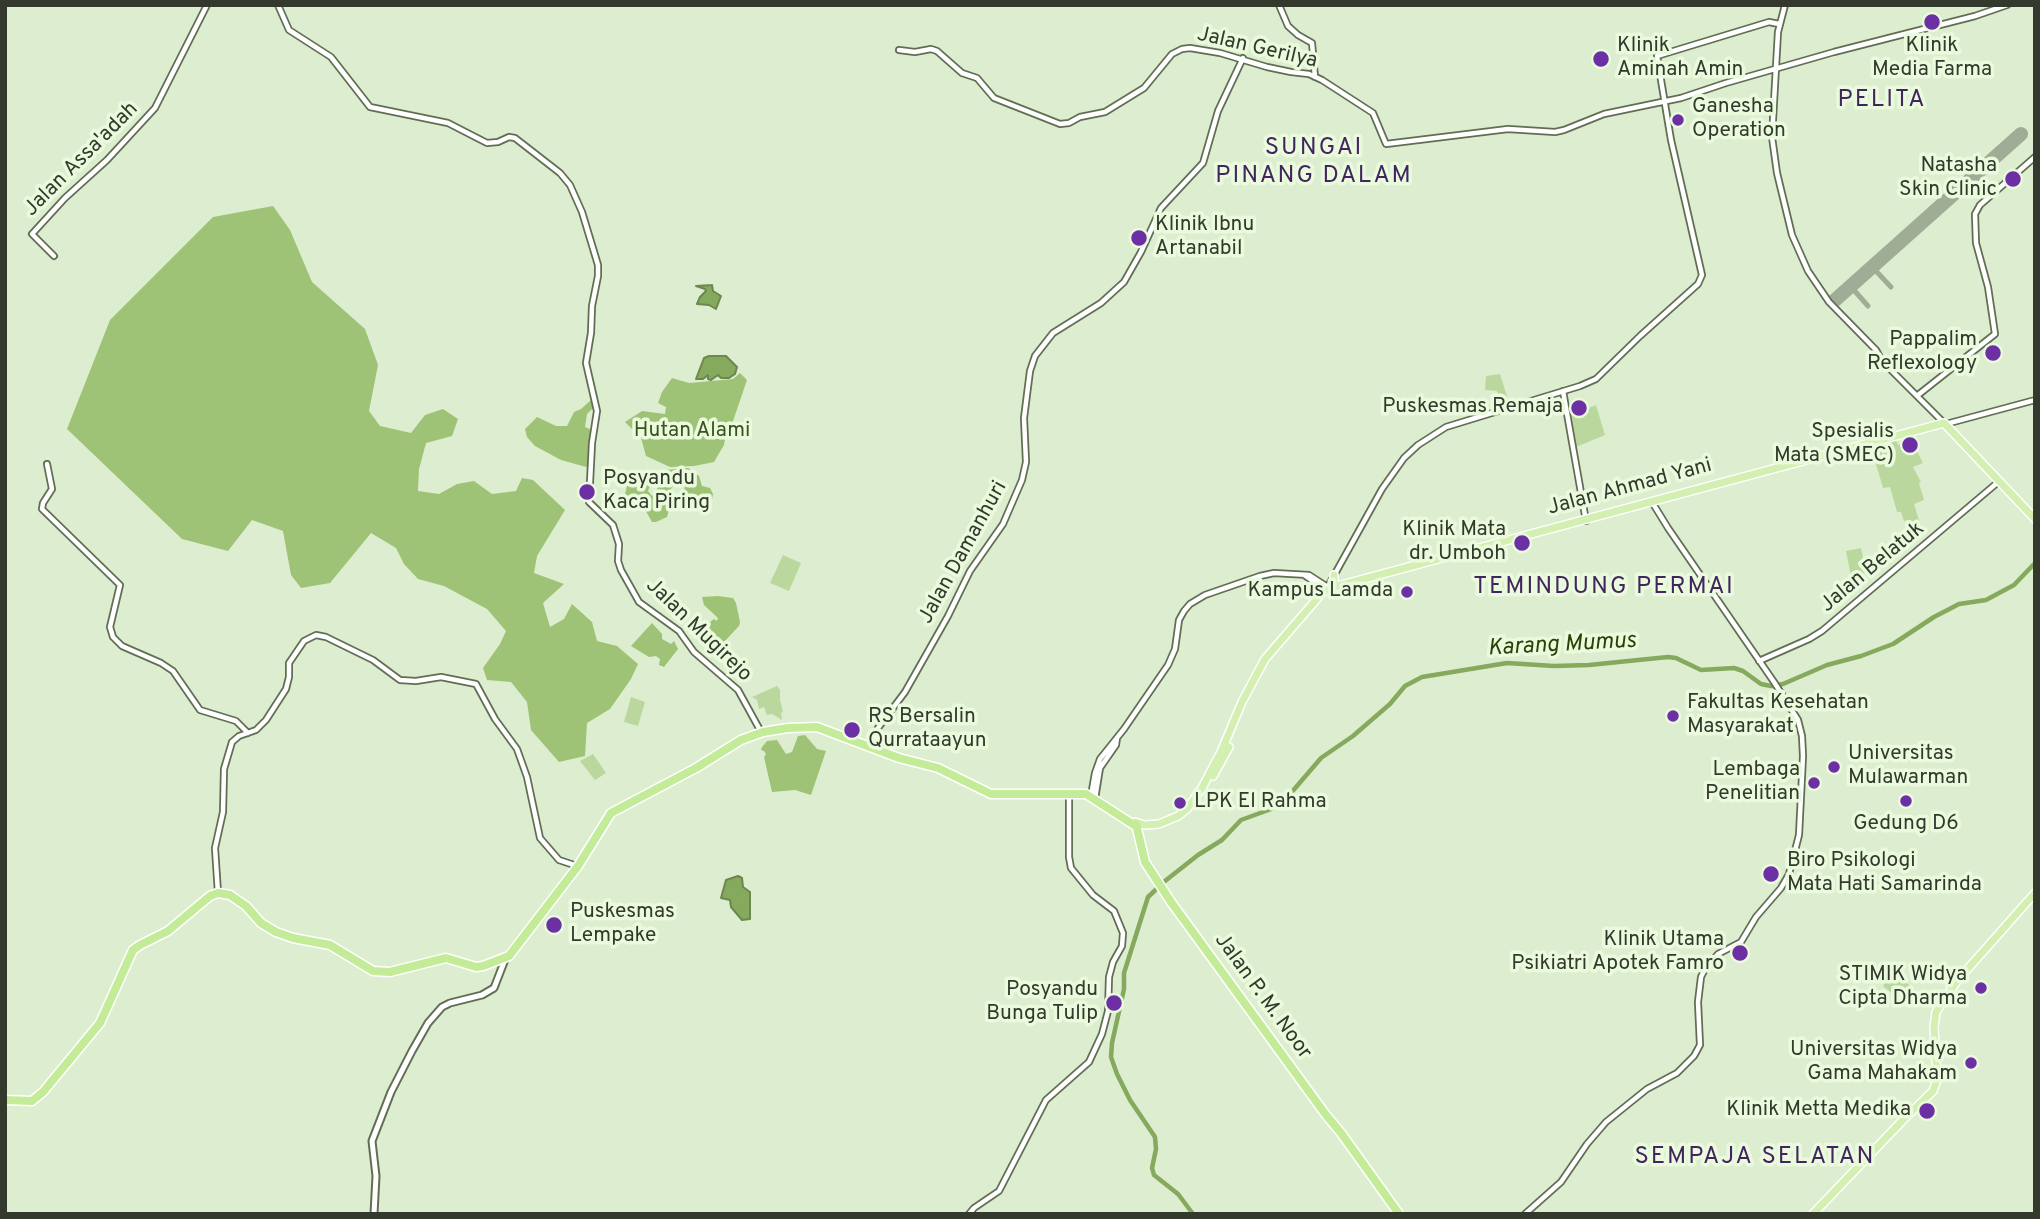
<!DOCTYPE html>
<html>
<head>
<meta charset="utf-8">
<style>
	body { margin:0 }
	#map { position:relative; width:2040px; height:1219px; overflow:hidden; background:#ddedcf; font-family:Overpass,sans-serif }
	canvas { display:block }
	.frame { position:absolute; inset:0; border:7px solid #33392d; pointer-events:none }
</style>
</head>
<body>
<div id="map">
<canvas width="2040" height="1219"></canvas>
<div class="frame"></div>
</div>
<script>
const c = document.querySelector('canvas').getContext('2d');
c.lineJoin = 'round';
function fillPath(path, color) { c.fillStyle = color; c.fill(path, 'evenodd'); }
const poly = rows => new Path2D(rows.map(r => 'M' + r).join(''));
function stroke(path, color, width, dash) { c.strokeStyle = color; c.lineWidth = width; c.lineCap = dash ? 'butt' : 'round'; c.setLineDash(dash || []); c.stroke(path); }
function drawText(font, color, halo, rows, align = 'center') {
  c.font = font + ' Overpass,sans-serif'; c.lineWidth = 7; c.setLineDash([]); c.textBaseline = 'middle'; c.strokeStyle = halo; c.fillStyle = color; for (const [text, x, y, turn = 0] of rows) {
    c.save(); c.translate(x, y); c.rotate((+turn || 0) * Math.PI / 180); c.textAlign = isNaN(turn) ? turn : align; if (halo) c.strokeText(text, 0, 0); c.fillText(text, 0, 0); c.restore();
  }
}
fillPath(poly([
	[1500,374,1509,403,1502,405,1497,391,1485,390,1486,376],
	[1596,405,1605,435,1576,447,1571,415],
	[1896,440,1898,445,1901,444,1906,453,1916,449,1923,463,1913,467,1921,482,1919,483,1924,500,1914,504,1920,524,1911,527,1908,520,1904,521,1901,512,1897,512,1890,487,1883,488,1871,447],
	[1861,548,1866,573,1851,576,1846,551],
	[783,555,801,563,789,591,770,583],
	[777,686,780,690,780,700,783,712,781,713,782,720,772,714,767,715,764,707,759,709,757,700,752,697],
	[631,697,645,702,638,726,624,722],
	[593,754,606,773,595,780,580,761],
	[1893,972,1919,993,1908,1006,1883,986]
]), '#bad89d');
fillPath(poly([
	[273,206,290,230,312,282,365,329,378,365,369,411,380,426,411,433,425,415,443,409,458,419,452,436,426,443,419,469,418,491,439,494,457,484,474,481,492,494,516,491,522,478,533,480,565,510,537,556,534,573,564,584,543,603,550,627,564,619,572,604,592,622,597,641,617,646,638,664,631,679,610,709,587,723,585,756,559,762,531,730,527,702,511,682,487,680,483,668,500,644,506,631,487,609,444,586,418,579,404,564,396,548,371,533,330,583,301,588,291,575,283,531,252,520,228,551,182,539,67,429,110,320,213,217],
	[740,373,747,380,732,424,727,428,724,445,714,462,694,466,670,467,646,456,641,438,625,422,642,411,665,414,666,407,658,403,662,392,672,378,689,383,733,379],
	[591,400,594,403,593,408,587,414,585,427,592,430,590,468,561,460,535,446,527,437,525,429,537,417,556,426,567,426,574,412,581,409],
	[688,468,699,476,702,486,710,488,713,494,712,499,688,507,682,501,685,486,683,484,675,483,669,492,671,502,667,517,656,522,652,522,642,504,627,508,624,498,627,486,640,487,646,479,651,483,648,491,652,496,662,482,666,470],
	[718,596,733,598,736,603,740,622,739,626,723,643,707,635,707,629,711,624,710,622,714,619,717,621,718,618,704,605,702,597],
	[652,623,662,634,662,639,671,644,674,641,678,649,664,667,659,665,660,659,656,656,649,657,631,646],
	[805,735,817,749,826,751,811,795,795,790,772,792,764,757,766,754,764,751,761,750,762,747,767,741,777,740,786,754,792,752,798,736]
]), '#9ec376');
const water = poly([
	[712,285,713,291,721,296,716,309,709,305,697,304,700,297,706,291,705,289,696,286,712,285],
	[709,356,726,356,737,367,735,374,729,378,721,378,718,375,711,380,708,379,708,375,703,379,696,379,704,358,709,356],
	[738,876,742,878,743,887,750,892,750,919,742,920,731,907,730,900,721,898,726,880,738,876]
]);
fillPath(water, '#85a95d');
stroke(water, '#6c874f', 2);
stroke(poly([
	[1193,1214,1178,1194,1154,1175,1152,1168,1156,1149,1155,1137,1130,1100,1117,1074,1111,1057,1112,1043,1124,989,1124,973,1148,897,1165,881,1198,855,1222,840,1241,820,1274,808,1285,800,1321,758,1353,736,1390,704,1405,686,1422,677,1507,663,1554,666,1589,665,1668,657,1676,658,1701,670,1734,668,1743,671,1761,684,1771,686,1783,684,1827,665,1861,656,1893,644,1934,617,1959,604,1986,600,2014,585,2035,563]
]), '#85a95d', 4.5);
stroke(poly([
	[1868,270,1875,270,1891,287],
	[1853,283,1853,289,1868,306]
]), '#a0ad96', 5);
stroke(poly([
	[1834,301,2021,134]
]), '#a0ad96', 14);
const tertiary = poly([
	[278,5,289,30,331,57,370,107,448,123,487,143,498,142,509,137,515,138,560,173,570,185,582,212,598,265,598,276,592,306,591,333,586,363,597,411,592,443,589,502,613,525,619,544,618,561,621,570,639,602,679,631,694,652,738,690,760,730],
	[1279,5,1288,26,1298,35,1312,43,1315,77],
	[1785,5,1778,32,1772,137,1777,173,1792,235,1808,271,1829,302,1876,350,1882,361,1944,423],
	[899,50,915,52,931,49,937,51,962,73,977,78,994,98,1060,124,1069,123,1080,117,1105,112,1144,88,1172,54,1182,49,1190,48,1220,53,1267,67,1291,72,1309,74,1322,80,1373,113,1386,144,1508,129,1555,132,1564,130,1604,114,1681,98,1726,83,1834,52,1975,16,2007,5],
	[54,256,32,234,65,198,107,160,155,108,207,5],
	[1563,391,1586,521],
	[1918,395,1995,334,1988,287,1976,243,1975,214,1980,205,2035,157],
	[1946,424,2035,400],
	[47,464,52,489,43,503,42,509,120,585,110,627,113,637,122,646,161,663,173,671,200,710,236,721,248,733],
	[1304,575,1326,590],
	[1326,590,1382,489,1404,458,1418,445,1446,427,1580,386,1596,379,1640,336,1698,284,1702,275,1671,140,1657,56,1769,22,1779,24],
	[1759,661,1809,639,1822,631,1997,483],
	[875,749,878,728,905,692,948,616,970,571,1003,524,1022,480,1026,462,1024,418,1030,371,1035,356,1053,333,1101,303,1124,282,1141,252,1161,208,1203,163,1218,111,1243,58],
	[1091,796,1095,773,1100,759,1124,729,1168,665,1175,649,1179,620,1184,611,1190,604,1205,595,1260,576,1274,573,1309,575,1329,588],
	[1095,799,1100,768,1116,745,1117,738],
	[218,893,215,848,223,812,224,769,232,742,239,736,256,730,266,720,286,689,289,677,289,663,304,641,316,635,326,637,373,660,400,680,416,681,441,677,476,684,495,719,517,749,527,777,540,838,559,860,577,866],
	[969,1214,974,1208,999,1191,1046,1100,1089,1062,1102,1034,1108,1011,1109,977,1113,962,1122,946,1123,933,1114,911,1093,895,1071,868,1069,857,1069,794],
	[1525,1214,1561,1182,1587,1144,1606,1122,1647,1089,1677,1073,1694,1056,1700,1045,1698,1002,1701,977,1705,969,1718,954,1741,942,1756,917,1781,888,1789,874,1799,835,1803,756,1802,736,1798,720,1774,682,1668,528,1652,502]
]);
const secondary = poly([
	[374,1214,376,1176,372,1141,391,1092,412,1051,428,1023,442,1007,450,1003,482,995,494,988,506,957]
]);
const primary = poly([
	[1334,575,1334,582,1337,586],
	[1213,776,1229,747],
	[1135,822,1145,825,1159,824,1178,816,1187,809,1202,788,1221,752,1242,702,1265,659,1322,593,1334,587,1944,423,2035,519],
	[1813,1214,1902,1121,1933,1091,1937,1080,1934,1027,1936,1012,1957,981,2035,893]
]);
const trunk = poly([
	[1136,824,1145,862,1171,902,1326,1115,1341,1133,1399,1214],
	[5,1100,32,1101,43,1092,100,1023,133,950,140,945,168,931,210,896,218,893,230,895,246,906,261,923,276,932,293,938,330,945,373,971,390,972,446,958,476,967,483,966,509,956,578,866,611,813,696,768,741,740,763,732,788,728,817,727,899,758,938,768,991,794,1086,794,1137,827]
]);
stroke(tertiary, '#616e54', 8);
stroke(secondary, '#616e54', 9);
stroke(primary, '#fff', 10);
stroke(trunk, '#fff', 11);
stroke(tertiary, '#fff', 4.5);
stroke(secondary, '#fff', 5);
stroke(primary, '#d3f0b2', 7);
stroke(trunk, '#c4eb98', 8);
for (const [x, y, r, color] of [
	[1932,22,9,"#6c2fa4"],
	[1601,59,9,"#6c2fa4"],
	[1678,120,7,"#6c2fa4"],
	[2013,179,9,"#6c2fa4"],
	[1139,238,9,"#6c2fa4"],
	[1993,353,9,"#6c2fa4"],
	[1579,408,9,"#6c2fa4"],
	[1910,445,9,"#6c2fa4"],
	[587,492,9,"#6c2fa4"],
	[1522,543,9,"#6c2fa4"],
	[1407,592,7,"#6c2fa4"],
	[1673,716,7,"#6c2fa4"],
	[852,730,9,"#6c2fa4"],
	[1834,767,7,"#6c2fa4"],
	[1814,783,7,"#6c2fa4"],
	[1906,801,7,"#6c2fa4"],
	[1180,803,7,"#6c2fa4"],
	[1771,874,9,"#6c2fa4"],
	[554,925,9,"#6c2fa4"],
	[1740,953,9,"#6c2fa4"],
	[1981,988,7,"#6c2fa4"],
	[1114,1003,9,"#6c2fa4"],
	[1971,1063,7,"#6c2fa4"],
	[1927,1111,9,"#6c2fa4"]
]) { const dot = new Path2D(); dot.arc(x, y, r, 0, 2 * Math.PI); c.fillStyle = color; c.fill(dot); stroke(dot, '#eafadc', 2.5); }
drawText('21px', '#33392d', '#eafadc', [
	["Klinik",1617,47,"left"],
	["Aminah Amin",1617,71,"left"],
	["Klinik",1932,47,"center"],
	["Media Farma",1932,71,"center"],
	["Ganesha",1692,108,"left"],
	["Operation",1692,132,"left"],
	["Natasha",1997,167],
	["Skin Clinic",1997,191],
	["Klinik Ibnu",1155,226,"left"],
	["Artanabil",1155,250,"left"],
	["Pappalim",1977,341],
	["Reflexology",1977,365],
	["Puskesmas Remaja",1563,408],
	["Spesialis",1894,433],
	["Mata (SMEC)",1894,457],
	["Posyandu",603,480,"left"],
	["Kaca Piring",603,504,"left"],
	["Klinik Mata",1506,531],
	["dr. Umboh",1506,555],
	["Kampus Lamda",1393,592],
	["Fakultas Kesehatan",1687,704,"left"],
	["Masyarakat",1687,728,"left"],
	["RS Bersalin",868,718,"left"],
	["Qurrataayun",868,742,"left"],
	["Universitas",1848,755,"left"],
	["Mulawarman",1848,779,"left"],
	["Lembaga",1800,771],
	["Penelitian",1800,795],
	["LPK El Rahma",1194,803,"left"],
	["Gedung D6",1906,825,"center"],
	["Biro Psikologi",1787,862,"left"],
	["Mata Hati Samarinda",1787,886,"left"],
	["Puskesmas",570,913,"left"],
	["Lempake",570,937,"left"],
	["Klinik Utama",1724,941],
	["Psikiatri Apotek Famro",1724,965],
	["STIMIK Widya",1967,976],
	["Cipta Dharma",1967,1000],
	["Posyandu",1098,991],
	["Bunga Tulip",1098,1015],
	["Universitas Widya",1957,1051],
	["Gama Mahakam",1957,1075],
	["Klinik Metta Medika",1911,1111]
], 'right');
drawText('21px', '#33392d', '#eafadc', [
	["Jalan Gerilya",1257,49,13],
	["Jalan Assa'adah",82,160,-45],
	["Jalan Ahmad Yani",1630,488,-15],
	["Jalan Damanhuri",964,553,-61],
	["Jalan Belatuk",1873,568,-40],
	["Jalan Mugirejo",698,631,44],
	["Jalan P. M. Noor",1262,997,54]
]);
drawText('21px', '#3b531d', '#eafadc', [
	["Hutan Alami",692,432]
]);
drawText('italic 23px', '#294007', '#eafadc', [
	["Karang Mumus",1562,646,-3]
]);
c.letterSpacing = '2px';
drawText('24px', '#41255e', '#eafadc', [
	["PELITA",1882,101],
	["SUNGAI",1314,149],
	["PINANG DALAM",1314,177],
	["TEMINDUNG PERMAI",1604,588],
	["SEMPAJA SELATAN",1755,1158]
]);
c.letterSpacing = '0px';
</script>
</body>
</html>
